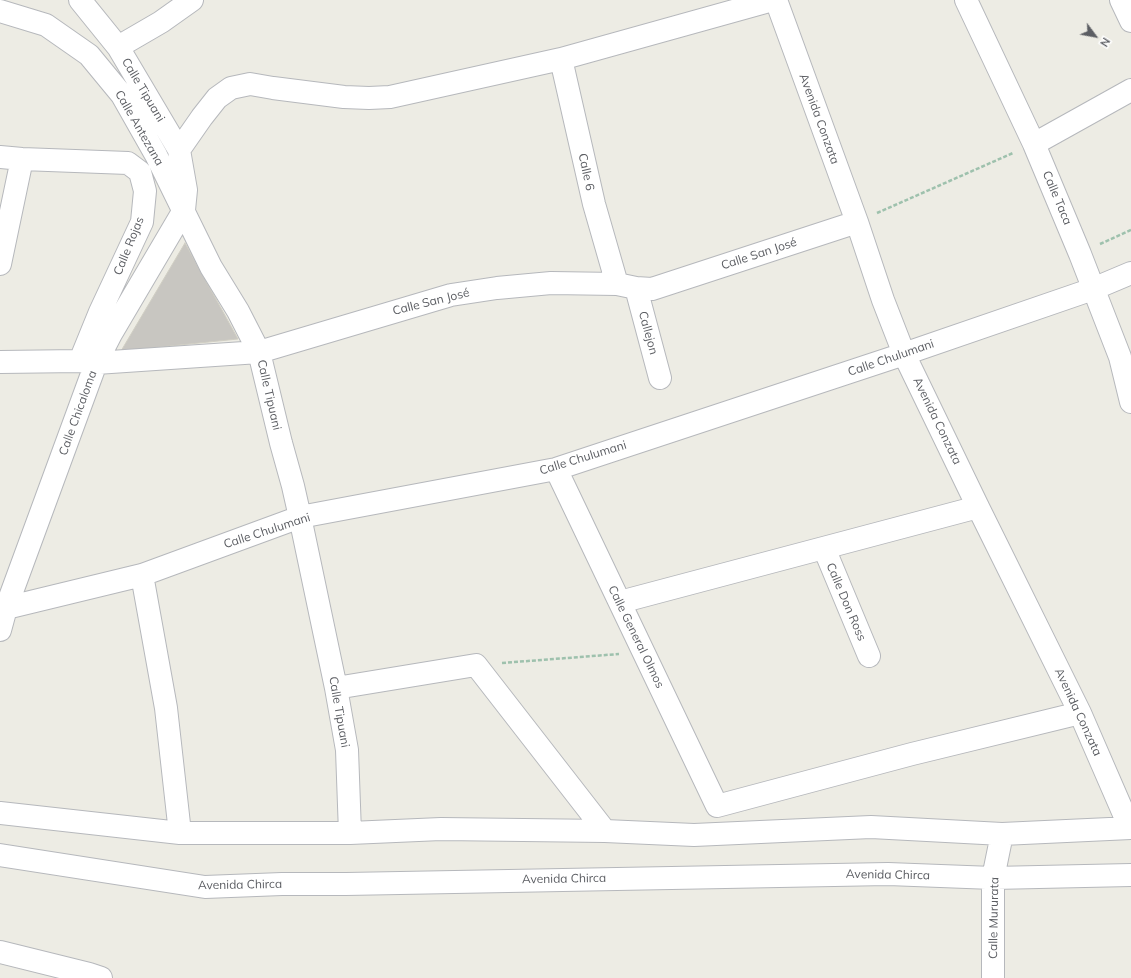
<!DOCTYPE html>
<html>
<head>
<meta charset="utf-8">
<style>
	body { margin:0 }
	#map { position:relative; width:1131px; height:978px; overflow:hidden; background:#edece4; font-family:Mulish,sans-serif }
	canvas { display:block }
	.north { position:absolute; left:1075px; top:16px; width:40px; height:40px; -webkit-text-stroke:3px #fff; paint-order:stroke; rotate:122deg; font-size:11px; font-weight:700; line-height:16px; text-align:center; color:#5c5e63 }
	.north::after { content:''; display:block; margin:auto; width:14px; height:18px; background:#5c5e63; clip-path:polygon(50% 0,100% 100%,50% 72%,0 100%) }
</style>
</head>
<body>
<div id="map">
<canvas width="1131" height="978"></canvas>
<div class="north">N</div>
</div>
<script>
const c = document.querySelector('canvas').getContext('2d');
c.lineJoin = 'round';
function fillPath(path, color) { c.fillStyle = color; c.fill(path, 'evenodd'); }
const poly = rows => new Path2D(rows.map(r => 'M' + r).join(''));
function stroke(path, color, width, dash) { c.strokeStyle = color; c.lineWidth = width; c.lineCap = dash ? 'butt' : 'round'; c.setLineDash(dash || []); c.stroke(path); }
function drawText(font, color, halo, rows, align = 'center') {
  c.font = font + ' Mulish,sans-serif'; c.lineWidth = 3.5; c.setLineDash([]); c.textBaseline = 'middle'; c.strokeStyle = halo; c.fillStyle = color; for (const [text, x, y, turn = 0] of rows) {
    c.save(); c.translate(x, y); c.rotate((+turn || 0) * Math.PI / 180); c.textAlign = isNaN(turn) ? turn : align; if (halo) c.strokeText(text, 0, 0); c.fillText(text, 0, 0); c.restore();
  }
}
const building = poly([
	[185,243,238,339,121,351,185,243]
]);
fillPath(building, '#c8c6c1');
stroke(building, '#d0cec3', 1);
const minor = poly([
	[776,0,857,222,883,300,904,354,978,507,1080,713,1130,828],
	[966,0,1034,144,1080,254,1120,357,1131,402],
	[1121,0,1131,21],
	[0,11,46,25,89,55,122,95,156,155,211,267,238,311,259,352,281,443,293,486,300,517,336,688,347,750,350,833],
	[118,47,161,22,192,0],
	[561,59,594,204,617,284],
	[1034,144,1131,90],
	[179,150,202,117,217,98,231,88,250,84,273,88,344,97,369,98,390,97,561,59,773,0],
	[0,157,22,159,128,163,140,172,145,191,142,222,100,312,80,361],
	[0,264,22,159],
	[636,288,660,378],
	[0,362,80,361,96,363,259,352,451,295,497,288,551,283,617,284,636,288,652,289,857,222],
	[556,469,717,806,912,754,1080,713],
	[824,548,869,656],
	[142,575,166,708,180,833],
	[620,602,978,507],
	[0,608,6,608,142,575,300,517,556,469,904,354,1093,289,1131,273],
	[0,630,6,608,96,363,111,334,184,210,186,190,179,150,118,47,80,0],
	[336,688,476,665,605,831],
	[0,813,180,833,350,833,441,829,605,831,694,835,871,827,1002,834,1131,828],
	[0,855,205,887,282,884,346,884,888,874,993,878,1131,875],
	[0,952,89,974,101,978],
	[993,978,993,878,1002,834]
]);
stroke(minor, '#b6b8bc', 24);
stroke(poly([
	[877,213,1013,153],
	[1100,244,1131,230],
	[502,663,619,654]
]), '#9ec1ad', 2.5, [4, 2]);
stroke(minor, '#fff', 22);
drawText('12px', '#5c5e63', '#fff', [
	["Calle Tipuani",143,90,59],
	["Avenida Conzata",819,119,70],
	["Calle Antezana",139,128,60],
	["Calle 6",586,172,78],
	["Calle Taca",1057,198,67],
	["Calle Rojas",129,246,-68],
	["Calle San José",759,254,-18],
	["Calle San José",431,302,-14],
	["Callejon",648,333,75],
	["Calle Chulumani",891,358,-19],
	["Calle Tipuani",269,395,77],
	["Calle Chicaloma",78,413,-70],
	["Avenida Conzata",937,421,64],
	["Calle Chulumani",583,458,-17],
	["Calle Chulumani",267,531,-18],
	["Calle Don Ross",846,602,67],
	["Calle General Olmos",636,637,64],
	["Calle Tipuani",339,712,80],
	["Avenida Conzata",1078,712,65],
	["Avenida Chirca",888,875,1],
	["Avenida Chirca",564,879,-1],
	["Avenida Chirca",240,885,-1],
	["Calle Mururata",994,918,-89]
]);
</script>
</body>
</html>
